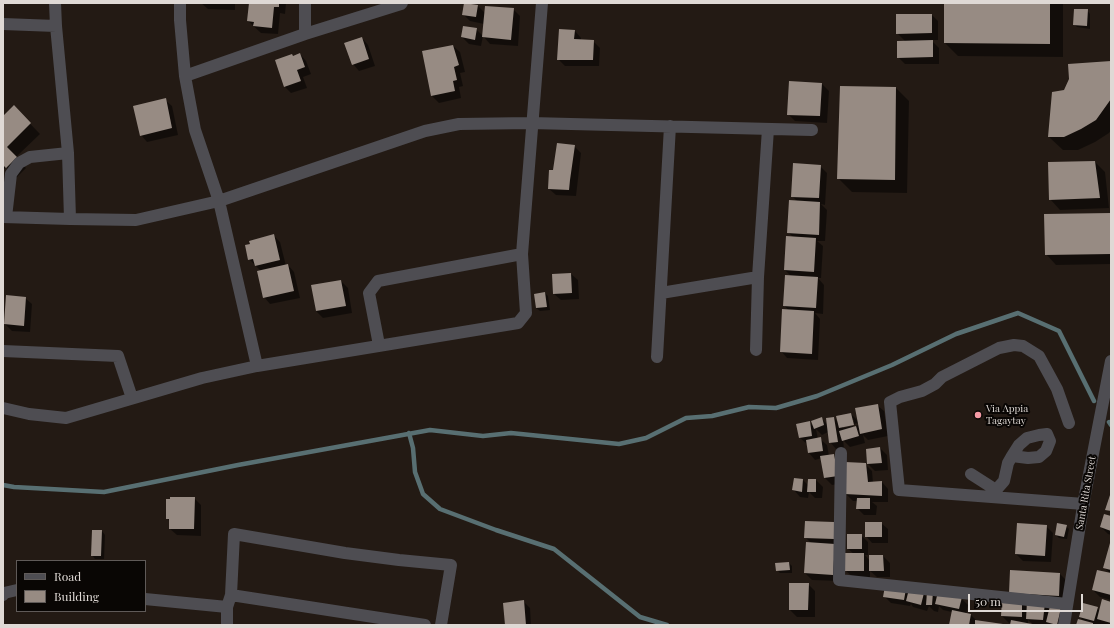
<!DOCTYPE html>
<html>
<head>
<meta charset="utf-8">
<style>
	body { margin:0 }
	#map { position:relative; width:1114px; height:628px; overflow:hidden; background:#231a14; font-family:"Playfair Display",serif }
	canvas { display:block }
	.frame { position:absolute; inset:0; border:4px solid #dfd9d5; pointer-events:none }
	.legend { position:absolute; left:16px; top:560px; width:130px; height:52px; box-sizing:border-box; background:#090604; border:1px solid #5f5a58; margin:0; padding:5px 7px; list-style:none; font-size:12px; color:#dfd9d5 }
	.legend li { display:flex; align-items:center; gap:8px; height:20px }
	.legend b { width:20px; border:1px solid #5f5a58 }
	.scale { position:absolute; left:968px; top:594px; width:115px; height:18px; box-sizing:border-box; border:2px solid #dfd9d5; border-top:0; padding-left:5px; font-size:12px; line-height:14px; white-space:nowrap; color:#dfd9d5; -webkit-text-stroke:3px #090604; paint-order:stroke }
</style>
</head>
<body>
<div id="map">
<canvas width="1114" height="628"></canvas>
<div class="frame"></div>
<ul class="legend">
<li><b style="height:5px;background:#4e4d52"></b>Road</li>
<li><b style="height:11px;background:#978b83"></b>Building</li>
</ul>
<div class="scale">50 m</div>
</div>
<script>
const c = document.querySelector('canvas').getContext('2d');
c.lineJoin = 'round';
function fillPath(path, color) { c.fillStyle = color; c.fill(path, 'evenodd'); }
const poly = rows => new Path2D(rows.map(r => 'M' + r).join(''));
function stroke(path, color, width, dash) { c.strokeStyle = color; c.lineWidth = width; c.lineCap = dash ? 'butt' : 'round'; c.setLineDash(dash || []); c.stroke(path); }
function drawText(font, color, halo, rows, align = 'center') {
  c.font = font + ' "Playfair Display",serif'; c.lineWidth = 4; c.setLineDash([]); c.textBaseline = 'middle'; c.strokeStyle = halo; c.fillStyle = color; for (const [text, x, y, turn = 0] of rows) {
    c.save(); c.translate(x, y); c.rotate((+turn || 0) * Math.PI / 180); c.textAlign = isNaN(turn) ? turn : align; if (halo) c.strokeText(text, 0, 0); c.fillText(text, 0, 0); c.restore();
  }
}
fillPath(poly([
	[201,3,235,3,235,10,208,9],
	[250,3,286,3,285,14,280,13,278,34,261,33,248,21],
	[945,3,1063,3,1063,57,958,56,945,43],
	[465,4,478,6,485,13,513,9,520,16,518,46,490,44,483,36,481,46,469,44,462,37,476,29,483,36,484,24,470,21,464,15],
	[1087,10,1090,14,1090,29,1077,27,1074,24],
	[932,15,938,21,938,40,931,40,939,48,939,64,905,64,898,57,906,42,897,33],
	[575,31,581,38,581,41,593,41,600,48,599,66,565,66,558,59],
	[362,38,368,45,375,66,359,71,353,64],
	[453,46,460,52,465,72,460,73,463,86,459,87,461,98,439,103,432,96,423,52],
	[300,54,306,61,311,74,303,77,307,88,291,93,285,87,294,57],
	[1111,62,1111,130,1109,133,1095,142,1078,150,1063,150,1049,137,1053,93,1064,91],
	[822,84,829,91,827,123,795,121,788,114],
	[841,87,896,88,909,101,907,193,852,192,838,178],
	[165,100,172,106,178,135,147,142,141,135],
	[14,107,40,134,16,157,26,168,16,178,6,167,3,170,3,117],
	[574,146,581,153,576,196,556,195,549,189,554,171],
	[1095,162,1105,172,1109,208,1060,210,1050,199],
	[820,166,827,173,825,205,821,204,827,210,825,241,817,241,823,246,821,278,818,278,824,285,823,314,815,313,820,319,818,360,787,358,781,351,789,311,784,305,791,276,785,270,794,238,788,232,798,202,792,196],
	[1111,214,1111,264,1056,265,1046,254],
	[274,236,280,242,286,266,288,265,294,272,300,298,270,304,264,297,261,271,249,259,251,244],
	[571,274,578,280,579,299,561,300,554,294],
	[341,281,348,288,352,313,323,318,316,311,312,286],
	[545,293,548,296,550,310,540,311,536,308],
	[25,298,32,304,30,332,12,331,5,324],
	[877,405,884,411,888,436,868,440,863,435,865,443,850,447,843,440,844,448,836,449,830,442,828,432,822,435,816,429,818,439,820,439,827,445,829,456,834,455,841,462,844,483,832,485,825,478,822,458,815,460,809,453,807,444,800,438,809,422,815,428,821,418,827,424,834,418,839,423,851,414,859,422],
	[852,420,854,420,854,424,858,423,859,425,855,426,856,430,854,430,853,426,843,428,843,426],
	[880,448,887,455,888,470,875,471,868,464,867,450],
	[865,464,872,471,873,483,882,482,888,489,888,502,872,502,877,506,876,515,864,515,857,508,858,501,853,501,846,494],
	[803,480,809,486,816,480,823,487,822,498,815,498,809,492,808,498,800,497,794,490],
	[194,498,201,505,201,536,177,535,170,529,170,522,167,518],
	[1111,517,1111,535,1108,534,1101,527],
	[834,523,839,581,812,580,805,573,811,543,805,537],
	[881,523,888,529,888,543,872,543,866,536],
	[1046,526,1053,533,1051,562,1023,561,1016,554],
	[1066,526,1069,529,1067,539,1059,538,1056,535],
	[93,531,102,531,105,535,104,559,95,559,92,555],
	[861,535,868,542,868,555,865,555,870,561,883,556,890,563,890,577,877,577,870,571,870,577,853,577,846,571,854,554,848,549],
	[1111,545,1111,574,1105,568],
	[789,563,792,566,792,573,780,573,777,570],
	[1060,574,1066,580,1065,602,1016,599],
	[1111,574,1111,600,1100,597,1093,590],
	[808,584,815,591,815,617,797,617,790,610],
	[886,587,923,594,928,598,932,593,937,598,961,598,968,605,966,614,971,615,978,622,1002,625,950,625,952,612,943,610,939,606,938,612,934,611,929,606,927,611,913,607,911,604,910,606,891,603,884,596],
	[523,601,530,608,531,625,506,625],
	[1021,602,1028,608,1044,604,1050,610,1061,609,1065,625,1034,625,1028,620,1028,624,1031,625,1011,625,1011,623,1009,623,1002,616],
	[1111,603,1111,625,1077,625,1085,622,1080,617,1097,608,1100,611]
]), '#0007');
stroke(poly([
	[1109,422,1111,425],
	[409,433,413,448,415,472,423,494,440,509,496,530,554,549,640,617,667,625],
	[3,485,14,487,104,492,238,465,430,430,483,436,511,433,619,444,646,438,686,418,712,416,749,407,776,408,817,396,892,365,956,334,1018,313,1059,331,1094,401]
]), '#586f72', 4.5);
fillPath(poly([
	[249,3,279,3,279,7,274,7,272,28,253,26,254,22,247,21],
	[464,3,478,5,476,17,462,15],
	[944,3,1050,3,1050,44,944,43],
	[485,6,514,8,511,40,482,37],
	[1074,9,1088,9,1087,26,1073,25],
	[896,14,932,14,932,33,896,34],
	[463,26,477,28,475,40,461,37],
	[559,29,575,30,574,39,594,40,593,60,557,60],
	[362,37,369,59,352,65,344,43],
	[933,40,933,57,897,58,897,41],
	[453,45,459,65,454,67,457,80,453,81,455,91,431,96,422,51],
	[300,53,305,67,297,70,301,81,284,87,275,60,292,54,293,56],
	[1111,61,1111,99,1096,120,1081,129,1064,137,1048,137,1052,92,1064,90,1069,79,1068,64],
	[789,81,822,83,820,116,787,115],
	[840,86,896,87,895,180,837,179],
	[166,98,172,128,140,136,133,106],
	[14,105,31,123,7,147,17,157,6,168,3,165,3,116],
	[557,143,575,145,570,180,569,190,548,189,549,170,553,170],
	[1095,161,1100,198,1049,200,1048,162],
	[793,163,821,165,819,198,791,197],
	[789,200,820,202,819,235,787,233],
	[1111,213,1111,254,1045,255,1044,214],
	[274,234,280,260,255,266,253,259,248,260,245,245,250,244,249,241],
	[786,236,816,238,814,272,784,270],
	[288,264,294,291,263,298,257,271],
	[571,273,572,293,553,294,552,274],
	[785,275,818,277,816,308,783,306],
	[341,280,346,306,316,311,311,285],
	[545,292,547,307,536,308,534,294],
	[6,295,26,297,24,326,4,324],
	[782,309,814,311,812,354,780,352],
	[878,404,882,429,860,434,855,408],
	[851,413,854,425,839,428,836,416],
	[822,417,824,425,814,429,811,421],
	[834,417,838,442,829,443,826,418],
	[810,421,812,436,799,438,796,424],
	[856,426,859,436,842,441,839,431],
	[821,437,823,451,808,453,806,440],
	[880,447,882,463,867,464,866,449],
	[834,454,838,476,824,478,820,456],
	[845,462,866,463,868,482,882,481,882,496,845,494],
	[794,478,803,479,802,492,792,490],
	[808,479,816,479,816,492,807,492],
	[1111,492,1111,511,1105,510],
	[170,497,195,497,194,529,169,529,169,519,166,519,166,499,170,499],
	[857,498,870,498,870,509,856,509],
	[1104,514,1111,516,1111,531,1100,527],
	[805,521,834,522,834,539,804,538],
	[865,522,882,522,882,537,865,537],
	[1017,523,1047,525,1045,556,1015,554],
	[1057,523,1067,525,1064,537,1055,535],
	[92,530,102,530,101,556,91,556],
	[847,534,862,534,862,549,847,549],
	[806,542,835,544,833,575,804,573],
	[1110,543,1111,544,1111,570,1103,568],
	[845,553,864,553,864,571,845,571],
	[869,555,883,555,884,571,869,571],
	[789,562,790,570,776,571,775,563],
	[1010,570,1060,573,1059,596,1009,593],
	[1097,570,1111,573,1111,595,1092,590],
	[789,583,809,583,808,610,789,610],
	[885,586,906,589,904,600,883,597],
	[909,589,924,593,921,605,906,601],
	[927,592,933,592,932,605,926,605],
	[938,592,962,597,959,609,935,604],
	[1102,599,1111,602,1111,623,1097,619],
	[524,600,526,625,505,625,503,603],
	[1002,600,1022,601,1022,617,1001,616],
	[1027,602,1045,603,1043,620,1026,619],
	[1083,603,1098,607,1094,621,1079,617],
	[1050,606,1061,608,1057,625,1046,622],
	[952,610,971,614,969,625,949,625],
	[1078,619,1093,623,1093,625,1076,625],
	[975,620,1003,624,1003,625,975,625],
	[1011,620,1032,624,1032,625,1010,625]
]), '#978b83');
stroke(poly([
	[55,3,56,26,68,153,70,219],
	[180,3,180,20,185,76,195,130,219,201,257,366],
	[3,24,56,26],
	[305,34,305,3],
	[185,76,305,34,401,4,402,3],
	[3,217,70,219,136,220,219,201,425,131,459,124,531,123,812,130],
	[6,217,11,174,19,163,30,157,68,153],
	[661,293,758,277],
	[379,345,369,293,378,281,522,254],
	[756,350,758,277,768,129],
	[3,351,118,356,132,398],
	[657,357,670,126],
	[3,408,29,414,66,418,202,378,257,366,518,323,526,313,522,254,542,3],
	[1069,423,1057,389,1039,356,1023,346,1014,345,999,348,942,377,935,384,922,391,900,397,890,402,899,490,1084,504],
	[841,453,839,580,1067,604],
	[971,474,996,490,998,497],
	[996,490,1004,481,1008,463,1012,456,1019,445,1027,438,1039,435,1047,434,1050,441,1046,451,1039,457,1028,458,1012,456],
	[3,595,4,593,17,590],
	[231,595,425,625],
	[145,599,227,607],
	[227,625,227,607,231,595,234,534,345,553,399,560,451,565,441,625],
	[1064,625,1084,500,1111,361]
]), '#4e4d52', 12);
for (const [x, y, r, color] of [
	[978,415,4,"#f49aa4"]
]) { const dot = new Path2D(); dot.arc(x, y, r, 0, 2 * Math.PI); c.fillStyle = color; c.fill(dot); stroke(dot, '#090604', 1.5); }
drawText('10px', '#dfd9d5', '#090604', [
	["Via Appia",986,409],
	["Tagaytay",986,421]
], 'left');
drawText('10px', '#dfd9d5', '#090604', [
	["Santa Rita Street",1086,493,-80]
]);
</script>
</body>
</html>
